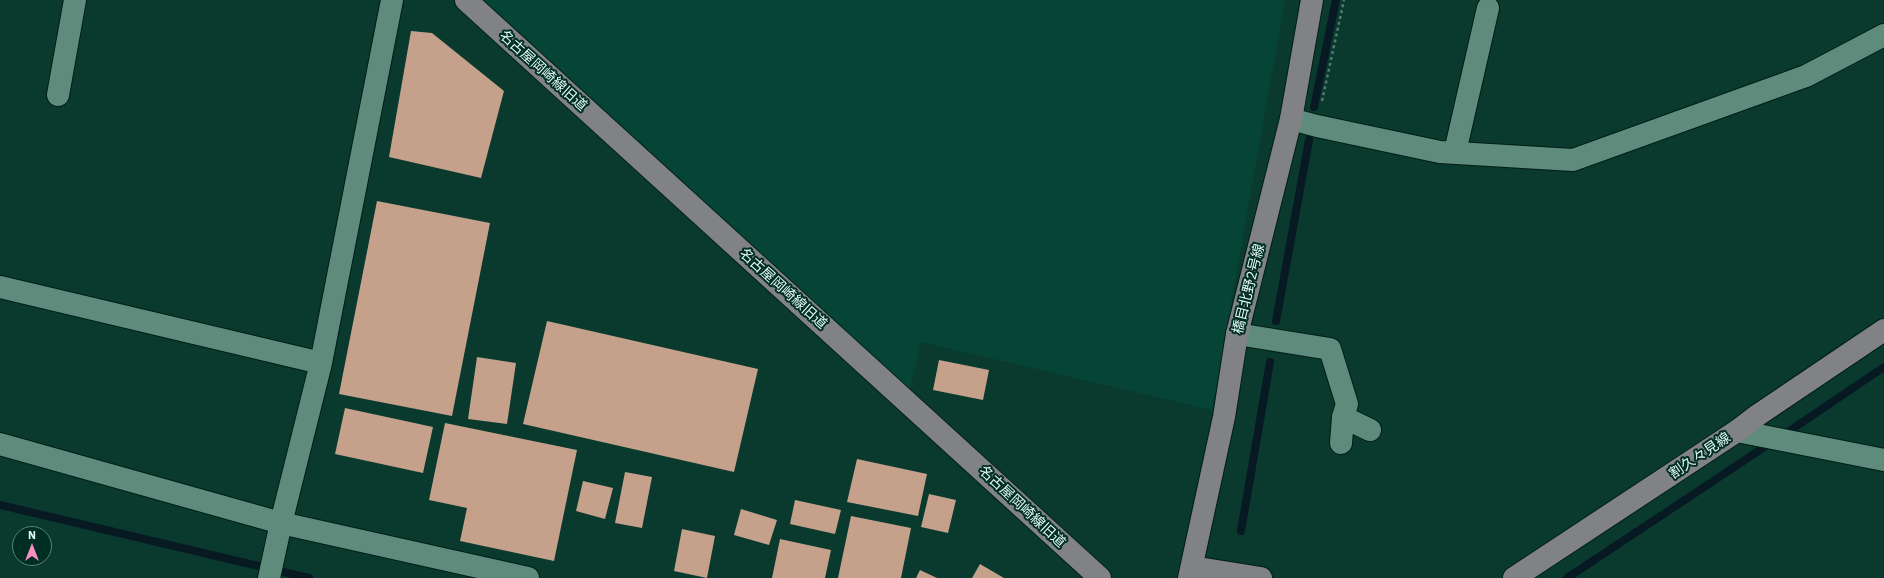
<!DOCTYPE html>
<html>
<head>
<meta charset="utf-8">
<style>
	body { margin:0 }
	#map { position:relative; width:1884px; height:578px; overflow:hidden; background:#0a392d; font-family:"IBM Plex Sans",sans-serif }
	canvas { display:block }
	.north { position:absolute; left:12px; top:526px; width:40px; height:40px; box-sizing:border-box; background:#002e23; border:1px solid #5b8075; border-radius:50%; rotate:0deg; font-size:11px; font-weight:700; line-height:16px; text-align:center; color:#e3faf1 }
	.north::after { content:''; display:block; margin:auto; width:14px; height:18px; background:#fc8fc2; clip-path:polygon(50% 0,100% 100%,50% 72%,0 100%) }
</style>
</head>
<body>
<div id="map">
<canvas width="1884" height="578"></canvas>
<div class="north">N</div>
</div>
<script>
const c = document.querySelector('canvas').getContext('2d');
c.lineJoin = 'round';
function fillPath(path, color) { c.fillStyle = color; c.fill(path, 'evenodd'); }
const poly = rows => new Path2D(rows.map(r => 'M' + r).join(''));
function stroke(path, color, width, dash) { c.strokeStyle = color; c.lineWidth = width; c.lineCap = dash ? 'butt' : 'round'; c.setLineDash(dash || []); c.stroke(path); }
function drawText(font, color, halo, rows, align = 'center') {
  c.font = font + ' "IBM Plex Sans","Noto Sans JP",sans-serif'; c.lineWidth = 4; c.setLineDash([]); c.textBaseline = 'middle'; c.strokeStyle = halo; c.fillStyle = color; for (const [text, x, y, turn = 0] of rows) {
    c.save(); c.translate(x, y); c.rotate((+turn || 0) * Math.PI / 180); c.textAlign = isNaN(turn) ? turn : align; if (halo) c.strokeText(text, 0, 0); c.fillText(text, 0, 0); c.restore();
  }
}
fillPath(poly([
	[473,0,1285,0,1212,410,921,342,908,397]
]), '#064536');
stroke(poly([
	[1314,107,1336,0],
	[1276,321,1309,140],
	[1782,436,1884,367],
	[0,505,309,578],
	[1241,531,1270,362],
	[1567,578,1772,442]
]), '#071a23', 8);
fillPath(poly([
	[411,31,432,33,504,91,481,178,389,157],
	[377,201,490,223,452,416,339,394],
	[547,321,758,369,734,472,523,424],
	[477,357,516,363,507,424,468,419],
	[939,360,989,370,983,400,933,390],
	[345,408,433,427,423,473,335,454],
	[445,423,577,450,554,561,460,541,467,508,429,500],
	[857,459,927,474,918,516,847,502],
	[625,472,652,477,642,528,615,523],
	[583,481,613,488,605,519,576,511],
	[929,494,956,500,948,533,921,527],
	[795,500,841,510,835,534,790,524],
	[741,509,777,520,769,545,734,535],
	[851,516,911,528,901,578,838,578],
	[682,529,715,536,707,578,674,571],
	[780,539,831,550,825,578,772,578],
	[980,564,1004,578,972,578],
	[920,570,937,578,916,578]
]), '#c5a08a');
const street = poly([
	[58,95,75,0],
	[1291,119,1317,126,1440,152,1573,160,1806,76,1884,35],
	[1455,152,1488,8],
	[0,287,321,363],
	[1237,334,1330,349,1347,404,1343,417,1341,443],
	[1343,417,1370,430],
	[1737,431,1884,460],
	[0,444,281,523,528,578],
	[269,578,281,523,321,363,392,0]
]);
const secondary = poly([
	[466,0,1100,578],
	[1192,567,1261,578],
	[1189,578,1224,417,1237,334,1291,119,1312,0],
	[1514,578,1737,431,1758,415,1884,330]
]);
stroke(street, '#001e16', 24);
stroke(secondary, '#001e16', 24);
stroke(poly([
	[1322,101,1344,0]
]), '#537a6f', 2.5, [3, 3]);
stroke(street, '#5f8b7c', 22);
stroke(secondary, '#808285', 22);
drawText('14px', '#e3faf1', '#002e23', [
	["名古屋岡崎線旧道",543,71,42],
	["名古屋岡崎線旧道",783,289,42],
	["橋目北野2号線",1249,289,-76],
	["割久々見線",1700,456,-34],
	["名古屋岡崎線旧道",1022,507,43]
]);
</script>
</body>
</html>
